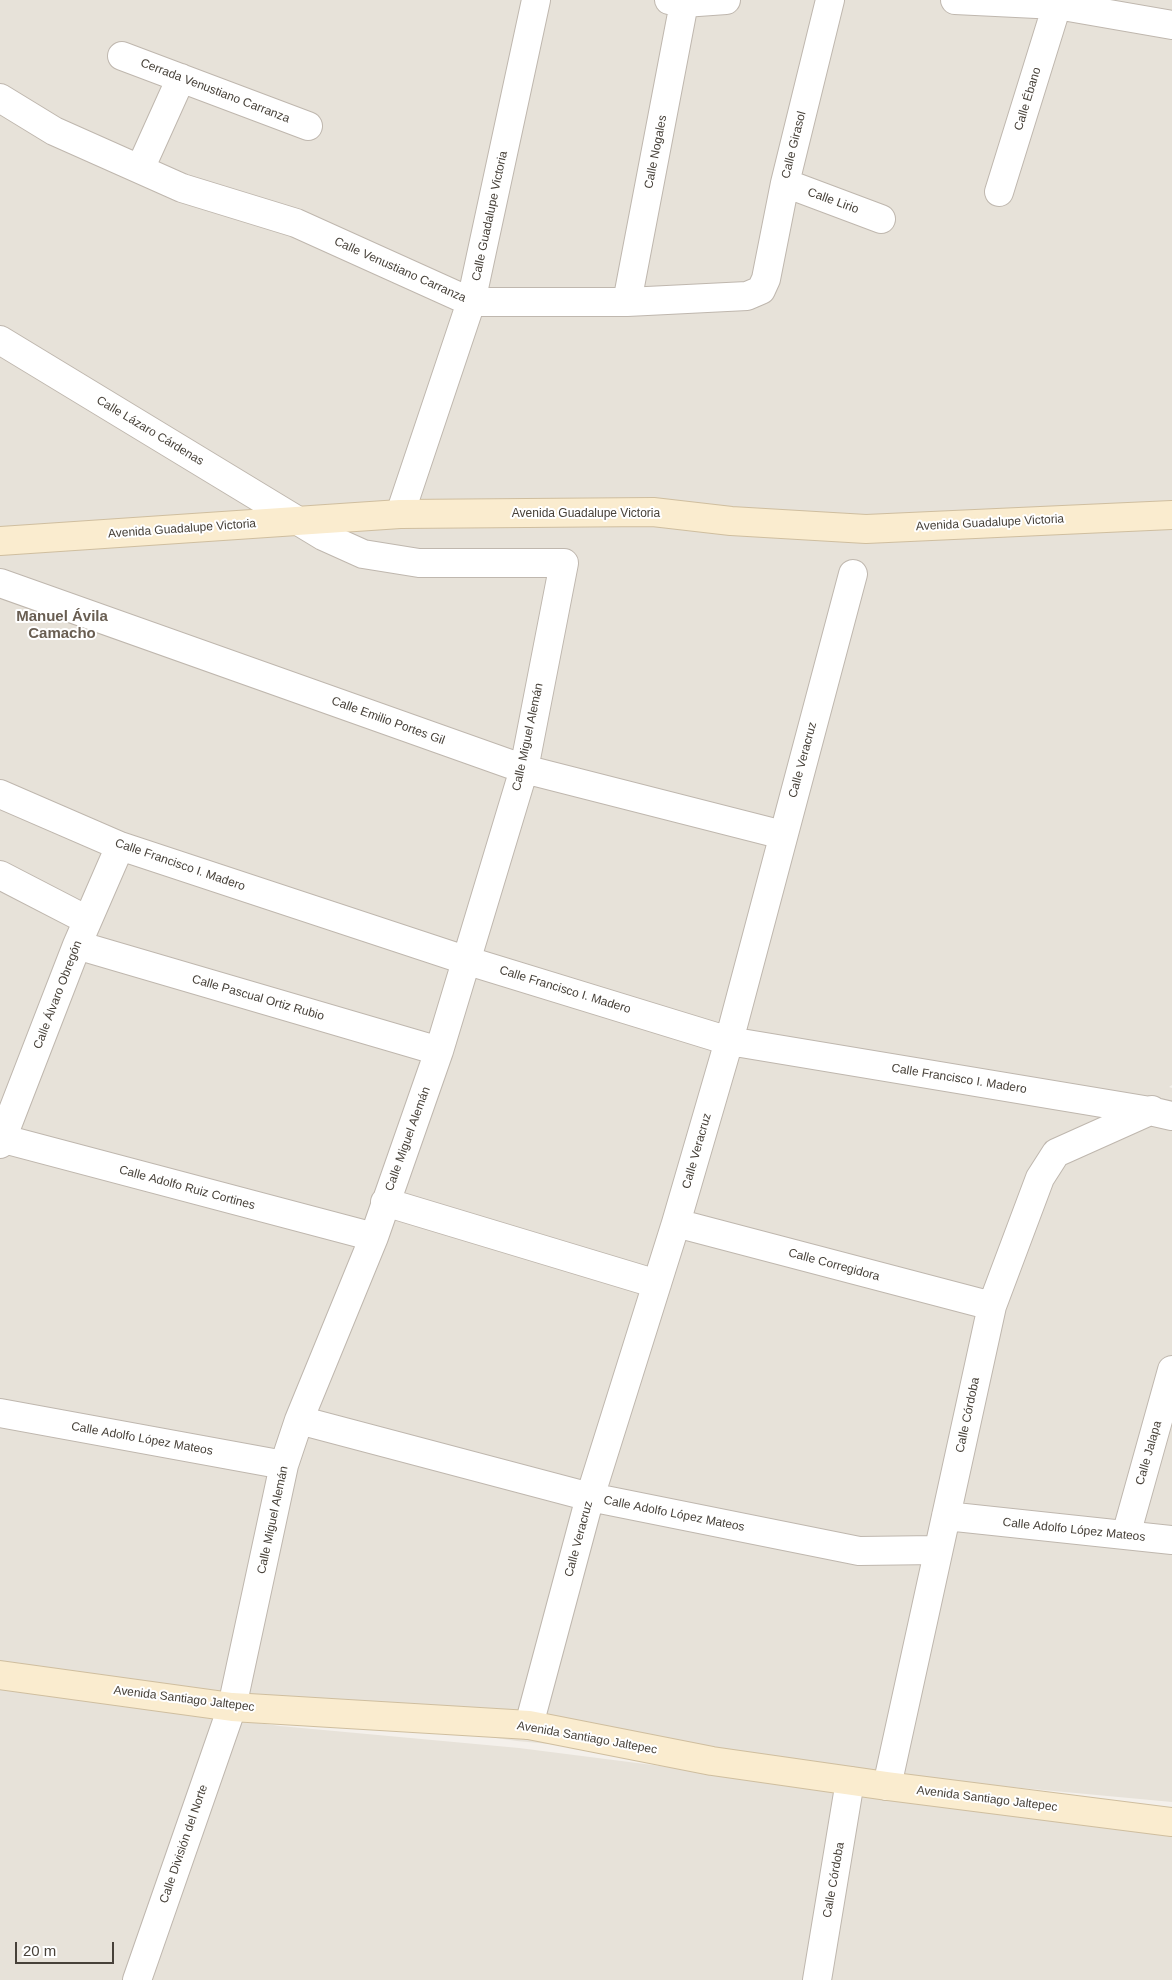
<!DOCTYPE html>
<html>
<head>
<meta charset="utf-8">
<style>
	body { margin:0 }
	#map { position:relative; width:1172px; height:1980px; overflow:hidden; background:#f4f0eb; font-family:Arial,sans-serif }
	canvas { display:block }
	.scale { position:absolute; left:15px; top:1942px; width:99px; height:22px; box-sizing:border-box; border:2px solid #474139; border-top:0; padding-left:6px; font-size:15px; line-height:18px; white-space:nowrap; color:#474139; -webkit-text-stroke:4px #fff; paint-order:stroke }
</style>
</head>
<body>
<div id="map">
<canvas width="1172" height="1980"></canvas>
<div class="scale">20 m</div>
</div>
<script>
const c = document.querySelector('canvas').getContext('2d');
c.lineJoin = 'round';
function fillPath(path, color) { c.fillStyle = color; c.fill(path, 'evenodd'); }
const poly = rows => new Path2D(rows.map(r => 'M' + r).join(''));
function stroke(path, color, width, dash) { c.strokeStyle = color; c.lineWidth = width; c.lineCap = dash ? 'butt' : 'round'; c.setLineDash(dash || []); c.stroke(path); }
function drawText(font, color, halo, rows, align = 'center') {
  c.font = font + ' Arial,sans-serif'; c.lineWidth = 4; c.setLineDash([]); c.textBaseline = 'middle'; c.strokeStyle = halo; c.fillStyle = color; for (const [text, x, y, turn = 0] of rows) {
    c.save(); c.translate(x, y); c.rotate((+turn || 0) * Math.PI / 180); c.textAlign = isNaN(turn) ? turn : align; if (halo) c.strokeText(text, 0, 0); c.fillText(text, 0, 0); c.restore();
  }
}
fillPath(poly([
	[0,0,1172,0,1172,1085,1169,1087,1172,1088,1172,1802,517,1741,0,1667],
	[0,1688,280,1726,519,1748,1172,1831,1172,1980,0,1980]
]), '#e7e2d9');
const street = poly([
	[669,0,684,3,726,0],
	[955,0,1057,5,1172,25],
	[122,56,308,126],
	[0,98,54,131,182,188,296,223,471,302,627,302,747,296,761,290,766,279,785,183,830,0],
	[140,169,181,78],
	[785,183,881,219],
	[999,192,1057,5],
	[627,302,684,3],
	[0,340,323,536,363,554,419,563,564,563,524,769,439,1051,374,1237,299,1420,284,1465,232,1707,137,1980],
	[400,514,471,302,536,0],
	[0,583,524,769,783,835],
	[0,794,120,846,465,960,729,1041,1150,1111,1172,1116],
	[0,875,87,920],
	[77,945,439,1051],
	[0,1138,374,1237],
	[0,1144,77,945,120,846],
	[385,1202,657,1284],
	[676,1223,992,1306],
	[0,1413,284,1465],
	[299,1420,590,1497,859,1551,937,1550],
	[946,1516,1172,1540],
	[1126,1535,1172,1370],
	[529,1725,590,1497,676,1223,729,1041,853,574],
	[887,1786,992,1306,1040,1178,1056,1153,1152,1110],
	[817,1980,850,1781]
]);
const secondary = poly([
	[0,541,400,514,653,512,731,521,866,529,1172,515],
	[0,1675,232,1707,529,1725,712,1761,887,1786,1172,1822]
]);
stroke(street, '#bfb7ae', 30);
stroke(secondary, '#cfbe9f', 30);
stroke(street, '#fff', 28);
stroke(secondary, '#faeccf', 28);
drawText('12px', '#474139', '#fff', [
	["Cerrada Venustiano Carranza",215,91,21],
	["Calle Ébano",1028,99,-73],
	["Calle Girasol",794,145,-76],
	["Calle Nogales",656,152,-79],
	["Calle Lirio",833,201,20],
	["Calle Guadalupe Victoria",490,216,-78],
	["Calle Venustiano Carranza",400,270,24],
	["Calle Lázaro Cárdenas",150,431,31],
	["Avenida Guadalupe Victoria",586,514],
	["Avenida Guadalupe Victoria",990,523,-3],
	["Avenida Guadalupe Victoria",182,529,-4],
	["Calle Emilio Portes Gil",388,721,20],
	["Calle Miguel Alemán",528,737,-78],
	["Calle Veracruz",803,760,-75],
	["Calle Francisco I. Madero",180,865,19],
	["Calle Francisco I. Madero",565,990,17],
	["Calle Álvaro Obregón",58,995,-69],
	["Calle Pascual Ortiz Rubio",258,998,16],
	["Calle Francisco I. Madero",959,1079,9],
	["Calle Miguel Alemán",408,1139,-70],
	["Calle Veracruz",697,1151,-74],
	["Calle Adolfo Ruiz Cortines",187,1188,15],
	["Calle Corregidora",834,1265,15],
	["Calle Córdoba",968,1415,-78],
	["Calle Adolfo López Mateos",142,1439,10],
	["Calle Jalapa",1149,1453,-74],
	["Calle Adolfo López Mateos",674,1514,11],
	["Calle Miguel Alemán",273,1520,-78],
	["Calle Adolfo López Mateos",1074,1530,6],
	["Calle Veracruz",579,1539,-75],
	["Avenida Santiago Jaltepec",184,1699,7],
	["Avenida Santiago Jaltepec",587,1738,10],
	["Avenida Santiago Jaltepec",987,1799,7],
	["Calle División del Norte",184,1844,-71],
	["Calle Córdoba",834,1880,-80]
]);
drawText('bold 15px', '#695e52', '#fff', [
	["Manuel Ávila",62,617],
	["Camacho",62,634]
]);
</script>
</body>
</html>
